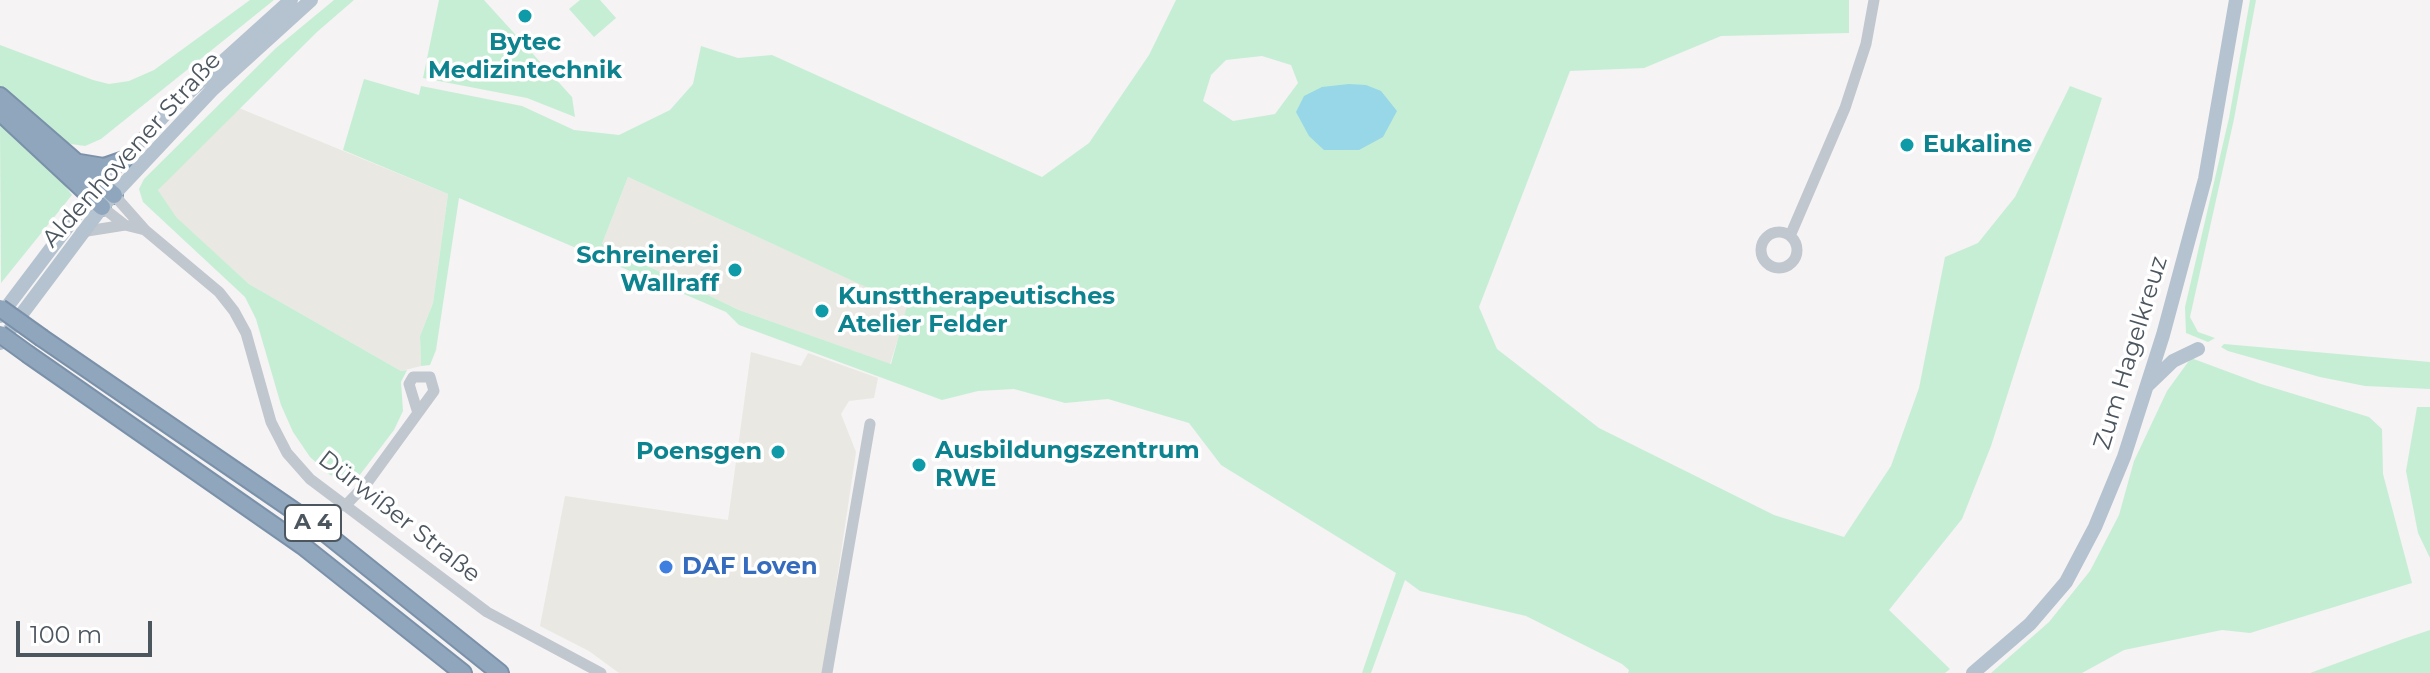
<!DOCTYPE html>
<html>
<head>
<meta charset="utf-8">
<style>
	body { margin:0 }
	#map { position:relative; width:2430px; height:673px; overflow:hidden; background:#f5f3f3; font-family:Montserrat,sans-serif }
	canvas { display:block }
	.scale { position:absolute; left:16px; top:621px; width:136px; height:36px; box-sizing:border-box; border:4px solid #4c565f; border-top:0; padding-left:10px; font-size:24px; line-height:28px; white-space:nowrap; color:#4c565f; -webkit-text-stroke:6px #fff; paint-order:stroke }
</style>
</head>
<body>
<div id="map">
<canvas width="2430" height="673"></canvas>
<div class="scale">100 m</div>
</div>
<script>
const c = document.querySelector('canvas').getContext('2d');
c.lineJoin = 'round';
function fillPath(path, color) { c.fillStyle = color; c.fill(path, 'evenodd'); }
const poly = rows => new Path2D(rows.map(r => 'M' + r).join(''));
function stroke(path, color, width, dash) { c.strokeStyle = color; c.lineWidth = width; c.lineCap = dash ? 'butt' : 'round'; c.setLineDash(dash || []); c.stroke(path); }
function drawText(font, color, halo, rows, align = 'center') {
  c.font = font + ' Montserrat,sans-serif'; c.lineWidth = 7; c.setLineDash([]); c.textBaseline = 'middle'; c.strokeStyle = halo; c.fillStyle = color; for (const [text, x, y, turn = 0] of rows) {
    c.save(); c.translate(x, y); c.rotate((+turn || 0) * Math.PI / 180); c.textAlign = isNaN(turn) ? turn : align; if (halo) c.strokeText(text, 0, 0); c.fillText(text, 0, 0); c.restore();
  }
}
fillPath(poly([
	[234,106,448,194,433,303,420,336,421,366,401,371,249,284,175,217,158,190],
	[628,177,908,306,890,364,739,310,602,244],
	[751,352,801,366,808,353,878,378,874,398,849,401,841,414,856,452,823,673,619,673,589,651,540,626,565,496,728,520]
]), '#eae8e2');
fillPath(poly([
	[250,0,274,0,101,139,85,146,71,144,52,134,0,90,0,45,93,80,109,84,129,81,154,70],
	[334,0,354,0,317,32,158,190,176,217,249,284,401,371,407,370,401,382,403,411,394,430,359,476,349,482,330,475,310,457,293,432,281,405,256,319,245,297,143,202,139,189,144,179,276,48],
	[439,0,484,0,572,97,575,117,527,98,423,78],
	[580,0,600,0,616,18,594,37,569,9],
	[1176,0,1849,0,1849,33,1721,36,1644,68,1570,71,1479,307,1497,349,1599,428,1774,515,1844,537,1891,466,1919,388,1945,257,1978,243,2015,197,2070,86,2102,98,1991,446,1962,519,1889,610,1950,669,1945,673,1628,673,1629,670,1622,664,1526,616,1420,591,1405,580,1371,673,1362,673,1396,573,1221,465,1189,423,1108,399,1065,403,1014,389,978,391,942,400,739,325,726,312,459,198,436,350,430,365,421,366,420,336,433,303,448,194,343,150,364,79,419,95,421,86,522,106,574,130,619,135,670,110,693,84,701,46,738,58,772,55,1042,177,1089,143,1149,55],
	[1262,56,1291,65,1298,83,1275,114,1233,121,1203,101,1211,75,1226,60],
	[628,177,907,306,891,364,739,310,602,244],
	[2250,0,2256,0,2234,119,2190,317,2198,332,2215,338,2208,342,2186,333,2185,307,2229,118],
	[0,125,52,168,72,195,1,283],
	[2224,344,2430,362,2430,389,2365,386,2320,377,2228,351,2221,347],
	[2191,358,2261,384,2369,417,2382,429,2383,474,2412,583,2250,633,2222,630,2124,650,2082,673,1991,673,2049,622,2090,571,2119,515,2134,461,2167,391],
	[2417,407,2430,407,2430,558,2418,533,2406,471],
	[2430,630,2430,673,2310,673,2403,639]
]), '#c6eed5');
fillPath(poly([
	[1349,84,1366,85,1381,91,1397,111,1383,137,1359,150,1324,150,1309,136,1296,112,1304,96,1322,87]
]), '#97d7e7');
const highway = poly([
	[0,96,114,195],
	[0,112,102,207],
	[80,163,104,167,124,160],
	[42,338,319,528,500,673],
	[29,355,303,546,463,673]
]);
stroke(highway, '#7a91a9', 20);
stroke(poly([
	[114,195,145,230,219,292,234,311,246,333,271,422,287,453,310,479,487,612,601,673],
	[102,207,125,225,145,230],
	[81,232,125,225],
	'1761 250a18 18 0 1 1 36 0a18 18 0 1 1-36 0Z',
	[1790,236,1845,108,1866,44,1874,0],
	[345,506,367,483,434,391,430,377,413,377,409,384,417,410],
	[827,673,870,424]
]), '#c0c7ce', 11);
stroke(poly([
	[0,316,90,197,168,111,291,0],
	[0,343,102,207,213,89,311,0],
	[2147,386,2173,361,2198,349],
	[1973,673,2030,624,2066,582,2095,527,2124,457,2163,335,2205,179,2236,0]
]), '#b5c2cf', 14);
stroke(highway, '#8fa6bd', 16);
const highwayBridge = poly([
	[0,308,42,338],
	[0,334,29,355]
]);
stroke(highwayBridge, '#7a91a9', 20, []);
stroke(highwayBridge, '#8fa6bd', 16);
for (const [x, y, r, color] of [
	[525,16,8,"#0f9aa8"],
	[1907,145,8,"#0f9aa8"],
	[735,270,8,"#0f9aa8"],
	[822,311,8,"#0f9aa8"],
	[778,452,8,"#0f9aa8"],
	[919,465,8,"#0f9aa8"],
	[666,567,8,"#3f7fe0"]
]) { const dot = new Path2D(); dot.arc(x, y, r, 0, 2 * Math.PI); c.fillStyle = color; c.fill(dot); stroke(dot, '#fff', 3); }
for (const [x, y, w] of [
	[313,523,56]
]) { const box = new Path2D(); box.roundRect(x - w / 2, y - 18, w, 36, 6); c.fillStyle = '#fff'; c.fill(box); stroke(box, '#4c565f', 2); }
drawText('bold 22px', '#4c565f', null, [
	["A 4",313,523]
]);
drawText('bold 24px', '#0d838f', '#fff', [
	["Bytec",525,43,"center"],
	["Medizintechnik",525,71,"center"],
	["Eukaline",1923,145],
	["Schreinerei",719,256,"right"],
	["Wallraff",719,284,"right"],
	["Kunsttherapeutisches",838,297],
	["Atelier Felder",838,325],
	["Ausbildungszentrum",935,451],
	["RWE",935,479],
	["Poensgen",762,452,"right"]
], 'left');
drawText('24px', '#4c565f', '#fff', [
	["Aldenhovener Straße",132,150,-48],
	["Zum Hagelkreuz",2131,353,-73],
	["Dürwißer Straße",399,517,38]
]);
drawText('bold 24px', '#366cbe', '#fff', [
	["DAF Loven",682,567]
], 'left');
</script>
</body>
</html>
